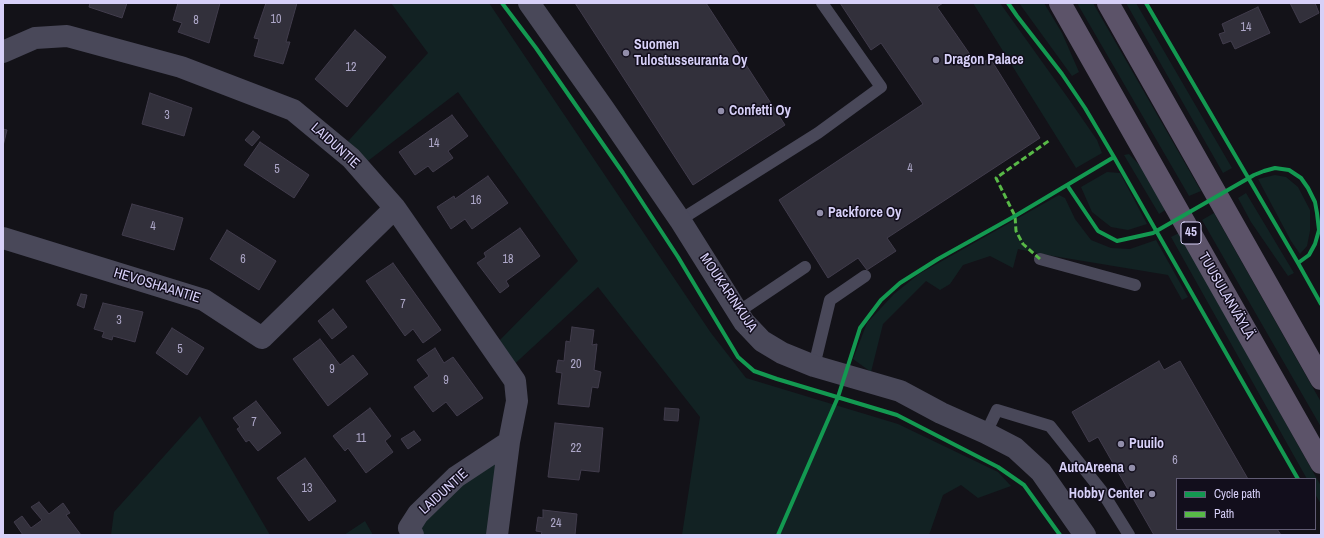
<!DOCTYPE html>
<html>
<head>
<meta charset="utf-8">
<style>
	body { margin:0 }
	#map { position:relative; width:1324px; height:538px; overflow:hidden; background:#131218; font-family:"Archivo Narrow",sans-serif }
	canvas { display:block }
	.frame { position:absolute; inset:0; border:4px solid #d7d0f8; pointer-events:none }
	.legend { position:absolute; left:1176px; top:478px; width:140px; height:52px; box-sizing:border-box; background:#120e1c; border:1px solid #615c74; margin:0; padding:5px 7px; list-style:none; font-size:12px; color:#d7d0f8 }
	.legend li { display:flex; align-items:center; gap:8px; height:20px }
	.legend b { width:20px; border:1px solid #615c74 }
</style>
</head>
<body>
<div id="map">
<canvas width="1324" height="538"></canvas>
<div class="frame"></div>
<ul class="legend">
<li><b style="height:5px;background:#139951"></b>Cycle path</li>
<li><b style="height:5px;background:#58b947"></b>Path</li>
</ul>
</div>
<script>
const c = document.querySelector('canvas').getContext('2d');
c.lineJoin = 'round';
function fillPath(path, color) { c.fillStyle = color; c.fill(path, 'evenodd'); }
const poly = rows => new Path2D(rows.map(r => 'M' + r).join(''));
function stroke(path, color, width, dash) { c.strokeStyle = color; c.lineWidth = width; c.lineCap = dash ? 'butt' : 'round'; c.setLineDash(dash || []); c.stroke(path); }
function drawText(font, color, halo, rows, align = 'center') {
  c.font = font + ' "Archivo Narrow",sans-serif'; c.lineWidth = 3; c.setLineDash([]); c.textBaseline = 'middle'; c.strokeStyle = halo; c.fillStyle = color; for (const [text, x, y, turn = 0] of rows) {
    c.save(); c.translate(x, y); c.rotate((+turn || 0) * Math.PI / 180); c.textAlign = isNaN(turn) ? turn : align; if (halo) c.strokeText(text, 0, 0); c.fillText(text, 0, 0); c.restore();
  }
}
fillPath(poly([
	[391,3,489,3,711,333,746,378,898,424,998,472,1011,486,978,498,961,485,943,495,929,535,682,535,700,417,598,287,508,370,492,348,578,261,458,92,360,167,341,149,428,53],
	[973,3,1000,3,1068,98,1097,140,1102,153,1076,168],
	[1019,3,1044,3,1062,33,1079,72,1072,76],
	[1077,3,1093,3,1201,191,1189,196],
	[1126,3,1136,3,1232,168,1223,173],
	[1129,154,1142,168,1167,209,1159,214,1124,155],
	[1107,172,1120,173,1147,224,1128,230,1111,227,1092,212,1081,187],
	[1275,175,1286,177,1298,187,1310,210,1310,231,1307,246,1300,254,1291,241,1258,179],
	[1246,193,1294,273,1288,276,1251,222,1238,198],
	[1059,195,1065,198,1075,219,1091,240,1111,248,1130,249,1156,240,1188,297,1182,300,1168,275,1053,256,1018,249,1013,268,990,256,963,265,950,284,940,290,926,281,883,324,871,372,853,359,867,323,894,294,919,274],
	[1214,213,1321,402,1321,427,1202,220],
	[1179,233,1321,486,1321,504,1315,494,1315,479,1307,479,1171,237],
	[200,416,270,535,111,535,114,512],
	[514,446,502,535,413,535,461,480],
	[365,521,373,535,344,535]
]), '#122223');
const building = poly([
	[90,3,127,3,122,18,89,7,90,3],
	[178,3,220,3,209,43,178,32,182,23,173,20,178,3],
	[266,3,297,3,286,42,290,42,283,64,254,56,259,39,254,38,266,3],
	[575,3,706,3,785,125,693,185,575,3],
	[840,3,943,3,937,7,978,66,990,58,1040,138,887,238,896,251,867,270,858,258,828,278,779,200,923,104,881,43,871,50,840,3],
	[1290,3,1315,3,1319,13,1300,23,1290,3],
	[1258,7,1270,33,1235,49,1231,41,1223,44,1219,34,1225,32,1222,24,1258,7],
	[355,30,386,57,347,107,315,79,355,30],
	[150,93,192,108,184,136,142,124,150,93],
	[452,115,468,136,448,151,453,158,433,172,428,166,415,175,399,152,452,115],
	[3,129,7,130,3,146,3,129],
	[253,131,260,137,252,146,245,140,253,131],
	[260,142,309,175,294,198,244,165,260,142],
	[488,176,508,203,472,229,465,219,451,229,437,207,454,196,455,199,488,176],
	[132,204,183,218,174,250,122,235,132,204],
	[520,228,540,256,506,281,509,286,500,293,477,263,486,257,484,253,520,228],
	[227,230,276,261,259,290,210,259,227,230],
	[393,263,441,330,423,343,413,329,405,336,366,281,393,263],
	[81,294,87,295,84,308,77,305,81,294],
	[103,303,143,312,135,342,113,336,112,340,102,337,104,332,94,329,103,303],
	[333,309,347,327,332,339,318,321,333,309],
	[572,327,594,330,592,345,597,344,594,370,601,372,598,388,592,387,589,407,558,404,562,373,556,372,558,360,564,361,566,341,570,342,572,327],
	[172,328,204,348,187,375,156,353,172,328],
	[320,339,340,365,353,355,368,374,328,406,293,359,320,339],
	[435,348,444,363,453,357,483,398,457,416,446,402,433,412,414,387,429,376,417,360,435,348],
	[1159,361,1164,370,1180,361,1248,479,1177,479,1177,529,1277,529,1281,535,1154,535,1098,437,1089,442,1072,412,1159,361],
	[256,401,281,433,258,451,249,440,246,442,237,429,240,427,233,418,256,401],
	[370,408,391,436,385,441,393,452,366,473,348,448,345,451,333,436,370,408],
	[665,408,679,409,678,421,664,420,665,408],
	[555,423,603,428,599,472,581,470,579,480,548,477,555,423],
	[414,431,421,440,408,449,401,439,414,431],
	[305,458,336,501,309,521,277,478,305,458],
	[39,502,49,514,63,503,70,513,66,515,81,535,23,535,14,522,22,516,31,528,42,520,31,507,39,502],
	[543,510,577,514,575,535,541,535,542,532,536,531,538,517,543,518,543,510]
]);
fillPath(building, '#32303b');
stroke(building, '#413c4c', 1);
stroke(poly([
	[680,220,818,133,881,87,822,3],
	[1040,259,1135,285],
	[738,312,805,267],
	[814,366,830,300,865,276],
	[986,433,997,410,1050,426,1101,490,1129,535]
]), '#494859', 12);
stroke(poly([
	[529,3,604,109,680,220,744,322,762,341,782,353,814,366,900,391,941,413,986,433,1015,448,1041,472,1085,535],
	[3,52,35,38,67,36,181,67,293,110,351,158,395,208,515,381,517,401,509,442,497,535],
	[3,238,204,300,262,338,395,208],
	[413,535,409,528,418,514,456,477,509,442]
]), '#494859', 22);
stroke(poly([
	[1060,3,1321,463],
	[1108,3,1321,379]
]), '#5c5369', 22);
stroke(poly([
	[1040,259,1023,244,1016,231,1015,216,996,178,1050,140]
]), '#58b947', 3, [6, 3]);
stroke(poly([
	[502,3,536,48,623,173,678,257,738,357,754,371,777,379,897,415,998,467,1024,485,1060,535],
	[1008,3,1017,16,1062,74,1085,108,1114,157,1298,479],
	[1146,3,1298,263,1321,304],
	[1067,185,1098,231,1117,241,1153,233,1254,175,1264,171,1275,168,1289,170,1301,178,1308,188,1315,202,1317,213,1319,230,1315,244,1309,255,1298,263],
	[778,535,838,397,860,328,881,300,900,283,938,259,1015,216,1114,157]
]), '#139951', 4);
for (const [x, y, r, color] of [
	[626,53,4,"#928eaa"],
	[936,60,4,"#928eaa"],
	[721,111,4,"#928eaa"],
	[820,213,4,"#928eaa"],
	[1121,444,4,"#928eaa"],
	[1132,468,4,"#928eaa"],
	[1152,494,4,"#928eaa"]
]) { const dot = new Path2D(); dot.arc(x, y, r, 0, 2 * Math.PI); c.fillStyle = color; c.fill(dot); stroke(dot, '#120e1c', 1.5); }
drawText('12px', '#aea8c9', null, [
	["10",276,20],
	["8",196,21],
	["14",1246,28],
	["12",351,68],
	["3",167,116],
	["14",434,144],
	["4",910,169],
	["5",277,170],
	["16",476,201],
	["4",153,227],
	["6",243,260],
	["18",508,260],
	["7",403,305],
	["3",119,321],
	["5",180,350],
	["20",576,365],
	["9",332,370],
	["9",446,381],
	["7",254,423],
	["11",361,439],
	["22",576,449],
	["6",1175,461],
	["13",307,489],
	["24",556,524]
]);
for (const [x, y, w] of [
	[1191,233,20]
]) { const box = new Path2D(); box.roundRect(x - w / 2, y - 11, w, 22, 3); c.fillStyle = '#120e1c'; c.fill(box); stroke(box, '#d7d0f8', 1); }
drawText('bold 13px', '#d7d0f8', null, [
	["45",1191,233]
]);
drawText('bold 14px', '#d7d0f8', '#120e1c', [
	["Suomen",634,45],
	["Tulostusseuranta Oy",634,61],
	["Dragon Palace",944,60],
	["Confetti Oy",729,111],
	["Packforce Oy",828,213],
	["Puuilo",1129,444],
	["AutoAreena",1124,468,"right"],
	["Hobby Center",1144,494,"right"]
], 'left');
drawText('14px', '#d7d0f8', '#120e1c', [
	["LAIDUNTIE",335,146,42],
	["HEVOSHAANTIE",157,286,17],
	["MOUKARINKUJA",728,293,56],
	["TUUSULANVÄYLÄ",1226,296,60],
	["LAIDUNTIE",444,492,-42]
]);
</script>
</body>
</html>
